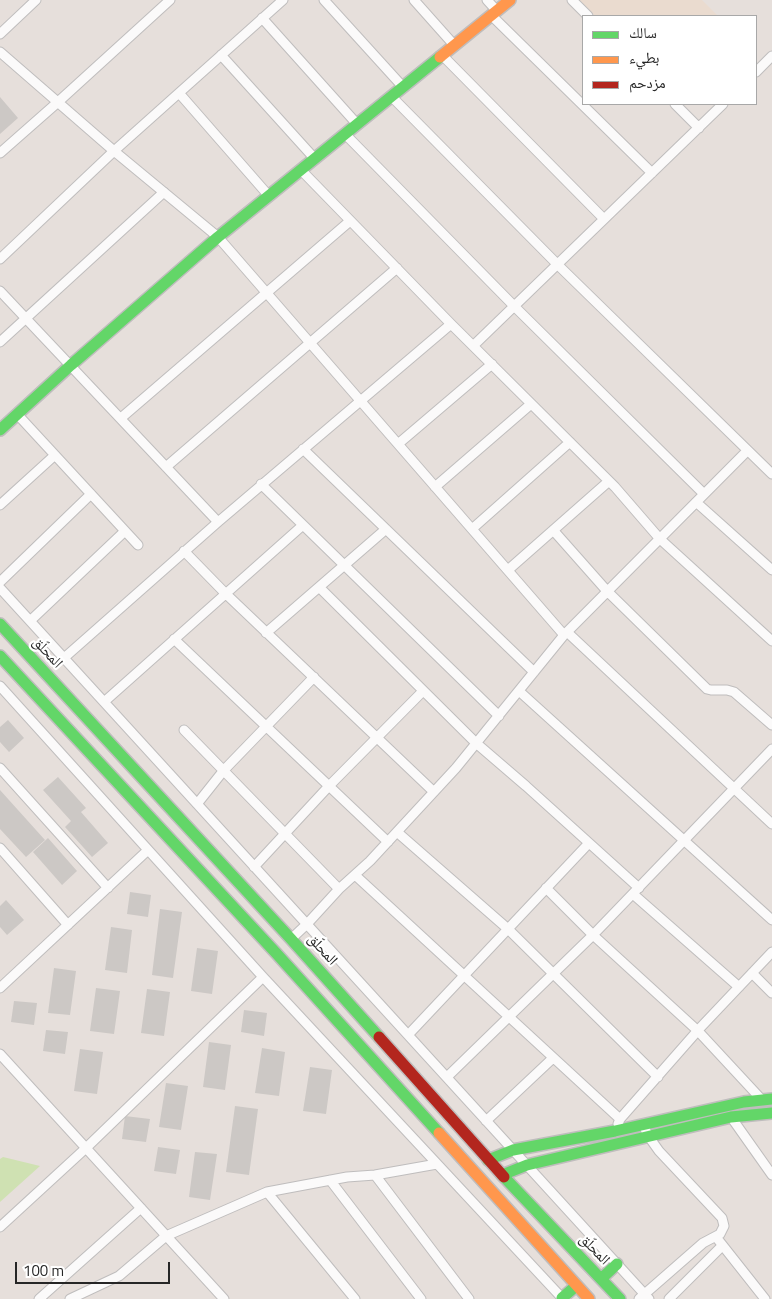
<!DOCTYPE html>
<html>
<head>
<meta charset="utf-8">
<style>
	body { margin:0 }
	#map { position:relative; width:772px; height:1299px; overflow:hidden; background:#e6dfdb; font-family:"Titillium Web","Noto Naskh Arabic",sans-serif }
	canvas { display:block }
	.legend { position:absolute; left:582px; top:15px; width:175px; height:90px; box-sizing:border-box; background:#fff; border:1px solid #a8a8a8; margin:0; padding:6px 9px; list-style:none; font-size:15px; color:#262626 }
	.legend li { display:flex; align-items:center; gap:10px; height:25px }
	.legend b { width:25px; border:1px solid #a8a8a8 }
	.scale { position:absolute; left:15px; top:1262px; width:155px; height:22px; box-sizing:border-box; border:2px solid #262626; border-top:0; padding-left:6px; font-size:15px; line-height:18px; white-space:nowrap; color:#262626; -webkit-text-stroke:4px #fff; paint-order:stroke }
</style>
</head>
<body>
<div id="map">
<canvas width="772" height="1299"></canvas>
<ul class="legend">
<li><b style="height:6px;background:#63d668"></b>سالك</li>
<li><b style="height:6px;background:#ff974d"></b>بطيء</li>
<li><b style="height:6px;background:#b3261e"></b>مزدحم</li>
</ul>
<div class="scale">100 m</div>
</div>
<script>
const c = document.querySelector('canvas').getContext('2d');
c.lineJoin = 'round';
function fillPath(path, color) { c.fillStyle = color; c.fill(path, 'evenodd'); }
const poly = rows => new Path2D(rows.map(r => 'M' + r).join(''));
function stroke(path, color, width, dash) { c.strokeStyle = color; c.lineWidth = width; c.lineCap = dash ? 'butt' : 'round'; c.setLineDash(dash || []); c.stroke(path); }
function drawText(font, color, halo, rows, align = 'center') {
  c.font = font + ' "Titillium Web","Noto Naskh Arabic",sans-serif'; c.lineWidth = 4.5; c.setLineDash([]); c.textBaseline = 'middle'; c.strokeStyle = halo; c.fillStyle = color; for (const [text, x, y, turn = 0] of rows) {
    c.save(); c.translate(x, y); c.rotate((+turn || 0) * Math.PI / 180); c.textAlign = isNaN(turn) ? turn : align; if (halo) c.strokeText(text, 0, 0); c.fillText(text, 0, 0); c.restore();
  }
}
fillPath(poly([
	[579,0,702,0,718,16,595,16]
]), '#eadbcf');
fillPath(poly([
	[3,1157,40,1166,0,1202,0,1159]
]), '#cfe1b2');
fillPath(poly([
	[0,97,18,118,0,134],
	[8,720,24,738,9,752,0,742,0,727],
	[58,777,86,808,81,812,108,843,92,857,65,827,71,821,43,790],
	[0,790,45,840,26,857,0,829],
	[48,838,77,871,62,885,33,852],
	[130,892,151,895,148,917,127,914],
	[6,900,24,920,7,935,0,927,0,906],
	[160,909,182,912,173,978,152,975],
	[111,927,132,930,127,973,105,970],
	[197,948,218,951,212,994,191,991],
	[54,968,76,971,70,1015,48,1013],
	[96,988,120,991,114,1034,90,1031],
	[147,989,170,992,164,1036,141,1033],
	[14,1001,37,1003,34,1025,11,1022],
	[244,1010,267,1013,264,1036,241,1032],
	[46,1030,68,1032,65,1054,43,1051],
	[209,1042,231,1045,225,1090,203,1087],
	[262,1048,285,1052,279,1096,255,1093],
	[80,1049,103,1052,97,1094,74,1091],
	[310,1067,332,1070,326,1114,303,1111],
	[166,1083,188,1086,181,1130,159,1127],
	[235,1106,258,1109,249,1175,226,1172],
	[125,1116,150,1119,146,1142,122,1139],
	[158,1147,180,1150,176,1174,154,1171],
	[195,1152,217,1154,210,1200,189,1197]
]), '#ccc8c5');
const street = poly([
	[324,0,403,87],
	[414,0,454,45],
	[487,0,497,11],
	[572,0,588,16],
	[491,15,652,173],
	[262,18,357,124],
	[0,34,36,0],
	[0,52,114,151,218,237,564,635],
	[221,55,315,159],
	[442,55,604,219],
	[756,72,772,56],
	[179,93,269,196],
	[391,96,560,267,772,474],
	[675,104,699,128],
	[345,134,514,306,704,494],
	[0,153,58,102,170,0],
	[301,170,451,324,615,487,660,539,772,641],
	[0,259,114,151,283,0],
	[0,291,218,522],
	[0,342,164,192],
	[473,346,723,104],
	[17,414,138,545],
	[121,418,350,221],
	[398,444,492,364],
	[303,449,534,672],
	[166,467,397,268],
	[261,484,499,716],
	[435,487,531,404],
	[696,502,772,570],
	[0,505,55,455],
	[472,529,570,442],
	[553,530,607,591,707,689,711,690,727,690,734,692,772,725],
	[184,551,225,593,434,792],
	[508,570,609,481],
	[0,582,91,494],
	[319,587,476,743,526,786,639,888],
	[0,588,649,1299],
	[30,621,125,531],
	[567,632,772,824],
	[266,633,386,529],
	[174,639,388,842],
	[64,658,218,522,451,324],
	[0,686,263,977,563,1299],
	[519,691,772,920],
	[104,702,303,525],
	[184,730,339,889],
	[0,768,108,888],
	[197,804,224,770,314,677],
	[397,832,508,929,658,1077],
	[0,848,68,925],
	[254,867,329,786,423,691],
	[355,875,620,1119],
	[546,888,593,935,698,1031,762,1100],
	[633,894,739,987],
	[291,939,307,924,339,889,370,861,456,768,564,635,747,451],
	[752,973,772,993],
	[0,988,148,850],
	[408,1035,589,843],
	[0,1054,224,1299],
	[447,1077,593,935,772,749],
	[731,1117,772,1175],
	[486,1121,553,1058],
	[618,1124,620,1119,700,1028,772,952],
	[375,1175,469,1299],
	[330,1180,421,1299],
	[267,1192,355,1299],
	[0,1227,86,1148,263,977],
	[716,1237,765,1299],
	[39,1299,141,1208],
	[70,1299,119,1276,166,1236,267,1192,347,1177,375,1175,437,1164],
	[639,1299,703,1243,720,1234,724,1226,722,1218,659,1151,649,1137,643,1125],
	[669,1299,722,1246]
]);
const fast = poly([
	[0,430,71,365,218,237,440,57],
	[0,624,291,939,379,1037],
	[0,656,276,953,439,1133],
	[488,1160,513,1150,615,1131,744,1102,772,1099],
	[502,1175,527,1165,731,1117,772,1113],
	[504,1177,620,1299],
	[601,1279,617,1264],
	[562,1298,576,1286]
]);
const slow = poly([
	[440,57,510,0],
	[439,1133,589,1299]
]);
const jam = poly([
	[379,1037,504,1177]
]);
stroke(street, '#bfbdbd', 11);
stroke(fast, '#bfbdbd', 14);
stroke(slow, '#bfbdbd', 14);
stroke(jam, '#bfbdbd', 14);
stroke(street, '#fbfafa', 9);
stroke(fast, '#63d668', 11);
stroke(slow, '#ff974d', 11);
stroke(jam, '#b3261e', 11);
drawText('15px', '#262626', '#fff', [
	["المحلّق",47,653,47],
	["المحلّق",322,950,48],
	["المحلّق",594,1250,46]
]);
</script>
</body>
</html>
